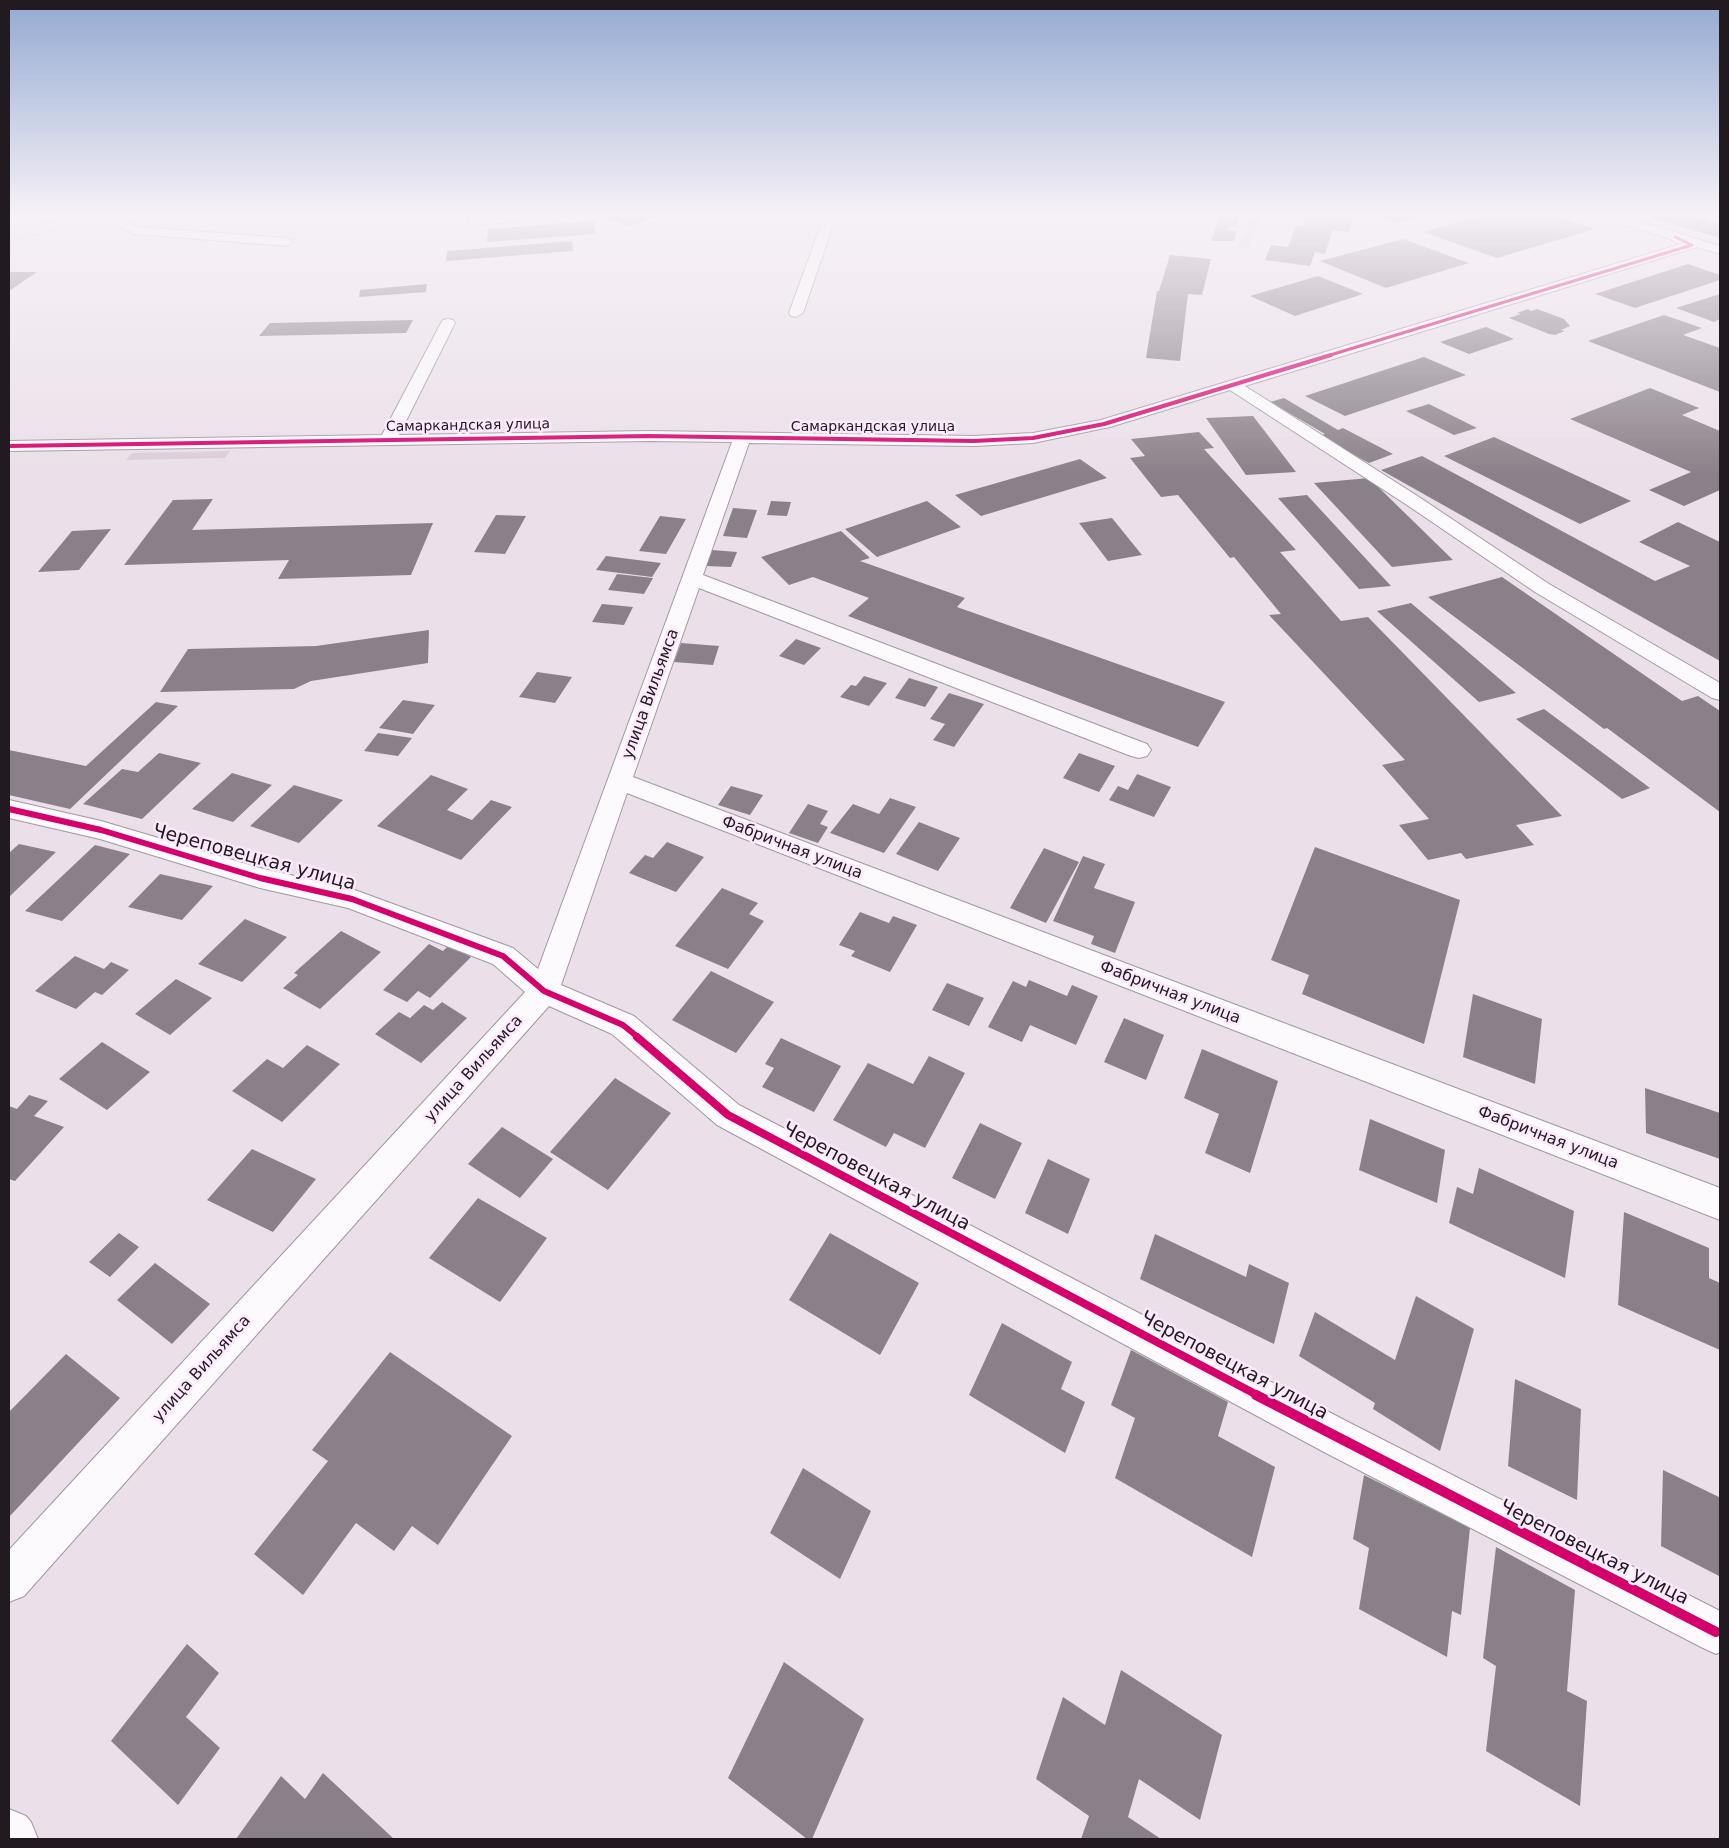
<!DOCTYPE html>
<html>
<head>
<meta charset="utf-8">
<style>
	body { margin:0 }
	#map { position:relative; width:1729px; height:1848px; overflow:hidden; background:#ebe0ea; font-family:"DejaVu Sans",sans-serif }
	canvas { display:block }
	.frame { position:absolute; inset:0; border:10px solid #211a21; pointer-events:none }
</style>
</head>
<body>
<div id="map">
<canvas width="1729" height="1848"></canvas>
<div class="frame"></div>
</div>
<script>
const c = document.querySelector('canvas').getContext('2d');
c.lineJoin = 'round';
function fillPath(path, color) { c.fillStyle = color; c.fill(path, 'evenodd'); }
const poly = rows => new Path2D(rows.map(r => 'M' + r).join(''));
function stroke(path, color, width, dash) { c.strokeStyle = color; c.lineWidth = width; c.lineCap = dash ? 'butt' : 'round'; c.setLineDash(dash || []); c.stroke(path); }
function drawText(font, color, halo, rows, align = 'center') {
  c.font = font + ' "DejaVu Sans",sans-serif'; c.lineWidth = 5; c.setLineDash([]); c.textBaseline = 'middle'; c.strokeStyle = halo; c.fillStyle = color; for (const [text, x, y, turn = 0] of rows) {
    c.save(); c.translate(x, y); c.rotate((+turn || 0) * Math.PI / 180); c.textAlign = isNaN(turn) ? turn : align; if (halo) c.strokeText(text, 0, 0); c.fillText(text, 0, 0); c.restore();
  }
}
fillPath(poly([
	[1250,216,1262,216,1249,249,1238,248],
	[230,451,225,458,126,460,132,453]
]), '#dcccdb');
fillPath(poly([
	[608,216,657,216,630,226,603,218],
	[1220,216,1239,217,1236,227,1229,226,1227,230,1237,231,1234,241,1211,241],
	[1306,216,1353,216,1349,232,1333,230,1325,254,1315,252,1310,266,1265,260,1271,245,1288,247,1296,225,1303,226],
	[1421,216,1398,223,1378,217,1378,216],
	[1481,216,1555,216,1595,229,1497,258,1423,232],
	[1694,216,1720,224,1720,238,1648,217],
	[594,221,596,234,487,242,488,229],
	[1403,239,1469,263,1386,288,1320,261],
	[572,241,573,251,446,261,447,251],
	[1170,255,1211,259,1202,295,1188,294,1180,361,1146,358,1157,291,1159,291],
	[1688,264,1720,275,1720,280,1635,308,1595,294],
	[10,272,37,272,9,291],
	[1318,276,1363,294,1295,316,1250,296],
	[427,284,426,292,359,297,360,290],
	[1720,294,1720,319,1714,322,1676,308],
	[1528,309,1531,311,1537,309,1564,319,1570,326,1561,330,1565,331,1555,335,1549,334,1509,318,1521,314,1517,313],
	[1664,315,1702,328,1683,335,1720,348,1720,392,1588,341],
	[413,320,406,333,259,336,270,323],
	[1486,327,1514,339,1469,354,1440,342],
	[1424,357,1466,375,1345,416,1305,396],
	[1650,388,1699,408,1682,415,1720,431,1720,490,1684,506,1649,490,1691,472,1570,419],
	[1284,398,1338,430,1343,428,1393,454,1369,463,1319,436,1325,434,1270,402],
	[1429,404,1477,428,1454,435,1406,411],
	[1253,416,1296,472,1246,475,1206,418],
	[1199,432,1214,448,1204,449,1296,550,1280,552,1341,621,1368,617,1562,816,1516,825,1534,845,1466,859,1461,853,1428,860,1399,825,1429,819,1382,765,1405,760,1269,615,1281,614,1234,557,1230,558,1178,495,1161,497,1130,458,1145,456,1131,439],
	[1494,437,1631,501,1580,524,1444,456],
	[1422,456,1655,581,1690,566,1639,542,1678,522,1720,542,1720,661,1381,470],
	[1080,459,1107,478,981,516,955,495],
	[1369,478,1453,560,1392,567,1314,483],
	[1307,495,1391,586,1359,589,1278,498],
	[213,499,192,530,433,523,411,575,278,579,289,560,124,565,173,500],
	[771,501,791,502,787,516,767,515],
	[927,501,961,527,877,557,845,529],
	[733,508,757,510,747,538,723,536],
	[496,515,526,516,505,554,474,552],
	[660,516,686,519,666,554,639,551],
	[1112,518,1142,555,1108,561,1079,523],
	[111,529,79,570,38,572,72,531],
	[841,531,870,558,860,561,965,598,957,607,1225,702,1198,747,848,616,869,598,813,577,789,585,761,557],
	[712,550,737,552,731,567,706,566],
	[606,556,661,563,652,577,596,570],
	[617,574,653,578,644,594,608,590],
	[1502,577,1682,701,1698,696,1720,711,1720,812,1607,728,1604,729,1428,597],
	[1411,603,1516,693,1479,702,1377,611],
	[602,604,633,607,624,625,592,622],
	[429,630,428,663,311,681,294,689,160,692,188,649,316,646],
	[796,639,821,648,804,665,779,656],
	[681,643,719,646,713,665,674,662],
	[537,672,572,677,555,703,519,697],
	[864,676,887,683,869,706,840,697,851,685,856,686],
	[909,678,938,687,925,707,895,698],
	[949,693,984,704,954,747,933,740,945,724,930,719],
	[403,700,435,705,413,734,379,728],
	[156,702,178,706,70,809,9,795,9,750,86,766],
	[1544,709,1650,788,1622,799,1516,719],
	[378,733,412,738,398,756,364,751],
	[159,753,201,763,142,819,83,804,122,769,138,772],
	[1079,753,1115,766,1099,792,1063,778],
	[232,773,272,785,233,822,192,809],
	[1137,774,1171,787,1154,817,1109,800,1118,786,1128,790],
	[431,775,468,789,447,810,472,820,491,800,512,807,461,860,377,826],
	[294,785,343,800,299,843,250,826],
	[731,786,763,795,750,815,718,805],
	[890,798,916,807,884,853,830,833,853,804,879,814],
	[808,804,828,811,820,824,828,827,818,843,789,833],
	[919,822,960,838,938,871,896,854],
	[667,842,704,857,676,892,629,873,645,855,653,858],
	[19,844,56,852,9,897,9,853],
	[95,845,130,854,62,921,25,911],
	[1315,847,1460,900,1424,1044,1302,994,1309,975,1271,960],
	[1044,848,1079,862,1046,923,1010,908],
	[1083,856,1105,864,1094,888,1135,902,1115,953,1091,944,1094,936,1053,921],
	[160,874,213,886,182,920,128,907],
	[722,888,758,903,749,914,764,921,728,969,675,946],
	[860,912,889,923,893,916,917,925,890,972,851,956,855,951,839,945],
	[245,919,287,937,242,982,198,964],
	[341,931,381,952,320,1009,283,988,298,975,294,973],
	[429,944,443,951,449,945,471,957,430,998,418,991,407,1002,383,990],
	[75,956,104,969,111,962,129,970,102,995,95,992,76,1009,35,991],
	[711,971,774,1002,736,1053,672,1020],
	[176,979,212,998,170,1035,135,1014],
	[1029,980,1067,996,1072,985,1098,996,1076,1045,1030,1025,1022,1042,988,1027,1013,981,1026,987],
	[947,983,984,998,969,1026,932,1010],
	[1473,994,1542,1019,1535,1084,1463,1057],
	[442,1002,467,1018,421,1063,375,1034,399,1012,410,1018,424,1005,433,1010],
	[1124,1018,1164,1035,1146,1080,1104,1062],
	[781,1038,841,1066,814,1112,762,1087,774,1068,765,1064],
	[102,1042,150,1072,107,1110,59,1079],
	[307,1045,340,1064,282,1122,232,1091,267,1059,283,1068],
	[1202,1049,1278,1081,1250,1173,1205,1153,1219,1114,1184,1098],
	[929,1056,965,1073,925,1148,894,1133,886,1147,833,1120,868,1063,913,1084],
	[615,1078,671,1113,608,1190,550,1152],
	[1645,1088,1720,1113,1720,1159,1646,1133],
	[29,1095,48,1101,34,1116,64,1127,15,1181,9,1179,9,1106,17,1109],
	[1370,1119,1445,1150,1437,1203,1359,1170],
	[980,1123,1022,1143,995,1199,952,1178],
	[502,1127,553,1159,520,1198,468,1164],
	[252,1149,316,1179,273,1232,207,1200],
	[1048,1159,1090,1179,1068,1234,1025,1213],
	[1479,1168,1574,1211,1565,1278,1449,1223,1457,1187,1473,1194],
	[478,1198,547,1238,500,1302,429,1258],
	[1624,1212,1709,1248,1709,1278,1720,1283,1720,1350,1618,1305],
	[119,1233,139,1247,110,1277,89,1262],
	[830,1233,919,1283,880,1355,789,1300],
	[1155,1234,1246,1277,1249,1264,1289,1283,1274,1344,1140,1279],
	[155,1263,210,1304,172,1344,117,1300],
	[1416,1296,1474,1329,1440,1451,1373,1409,1375,1403,1299,1356,1315,1312,1395,1360],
	[1002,1323,1072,1362,1061,1389,1085,1402,1065,1453,969,1395],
	[1131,1350,1228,1402,1218,1436,1275,1467,1252,1557,1115,1478,1135,1418,1111,1405],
	[390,1352,512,1436,438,1545,412,1526,394,1551,356,1523,303,1595,254,1554,328,1461,312,1450],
	[66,1354,120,1398,10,1516,9,1514,9,1412],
	[1515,1379,1581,1409,1577,1500,1508,1466],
	[803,1468,871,1511,840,1579,770,1533],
	[1663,1470,1719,1497,1719,1576,1661,1546],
	[1364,1475,1470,1528,1461,1615,1452,1611,1447,1657,1359,1609,1369,1548,1353,1539],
	[1496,1547,1575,1590,1567,1691,1587,1701,1580,1806,1486,1751,1496,1666,1483,1658],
	[187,1644,219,1673,186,1717,220,1748,178,1805,111,1741],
	[784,1662,864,1719,812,1839,807,1839,728,1778],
	[1121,1670,1222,1735,1200,1820,1139,1779,1128,1817,1161,1839,1081,1839,1089,1816,1036,1779,1063,1697,1105,1725],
	[323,1773,394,1839,236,1839,281,1776,305,1799]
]), '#8a8089');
const minor = poly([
	[102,216,117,216,137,227,287,238,293,242,287,246,134,234,102,216],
	[489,216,545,216,539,220,472,225,466,221,472,217,489,216],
	[824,216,836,216,803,313,796,317,791,316,789,313,824,216],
	[1602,216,1621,216,1720,246,1720,254,1697,247,1245,386,1419,497,1549,584,1720,683,1720,700,1712,698,1535,592,1407,505,1230,390,1110,427,1033,443,974,446,749,443,703,575,1147,744,1151,750,1147,756,1139,758,1131,756,699,588,633,777,1720,1188,1720,1220,627,793,561,985,634,1016,739,1105,1352,1424,1720,1611,1720,1652,1716,1654,1701,1647,1324,1452,717,1125,612,1034,549,1006,24,1596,9,1602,9,1550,525,992,493,964,348,908,260,888,100,839,9,818,9,800,101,821,260,868,352,889,513,948,538,969,732,442,649,441,9,451,9,441,382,435,441,323,443,320,448,319,453,320,455,323,399,435,649,431,974,436,1033,433,1101,420,1681,244,1670,239,1604,218,1602,216],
	[9,1809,26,1816,31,1822,38,1839,9,1839,9,1809]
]);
const major = poly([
	[75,216,95,216,93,218,9,241,9,233,75,216]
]);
stroke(minor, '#a198a0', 2);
stroke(major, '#c3bdc3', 2);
fillPath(minor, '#fcfafc');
fillPath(major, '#e8e3e8');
stroke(poly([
	[1327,356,1692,245,1675,237]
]), '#d6006c', 3);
stroke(poly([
	[9,446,649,436,974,441,1033,438,1104,424,1331,355]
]), '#d6006c', 4);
stroke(poly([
	[9,809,101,830,260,878,352,899,503,956,544,991,623,1025,639,1038]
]), '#d6006c', 6);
stroke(poly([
	[637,1037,728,1115,1259,1396]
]), '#d6006c', 8);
stroke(poly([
	[1256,1395,1716,1632]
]), '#d6006c', 10);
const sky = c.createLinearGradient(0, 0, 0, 475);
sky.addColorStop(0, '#93aad2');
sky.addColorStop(0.45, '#f6f1f6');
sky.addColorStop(1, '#f6f1f600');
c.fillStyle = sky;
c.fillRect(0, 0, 1729, 475);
drawText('14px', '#211a21', '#fce9fb', [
	["Самаркандская улица",468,426,-1],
	["Самаркандская улица",873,427]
]);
drawText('16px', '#211a21', '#fce9fb', [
	["улица Вильямса",651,694,-70],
	["Фабричная улица",792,848,21],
	["Фабричная улица",1170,993,21],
	["улица Вильямса",474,1069,-48],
	["Фабричная улица",1548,1138,21],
	["улица Вильямса",202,1369,-48]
]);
drawText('19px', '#211a21', '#fce9fb', [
	["Череповецкая улица",254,858,15],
	["Череповецкая улица",876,1177,28],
	["Череповецкая улица",1234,1366,28],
	["Череповецкая улица",1594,1553,27]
]);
</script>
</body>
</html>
